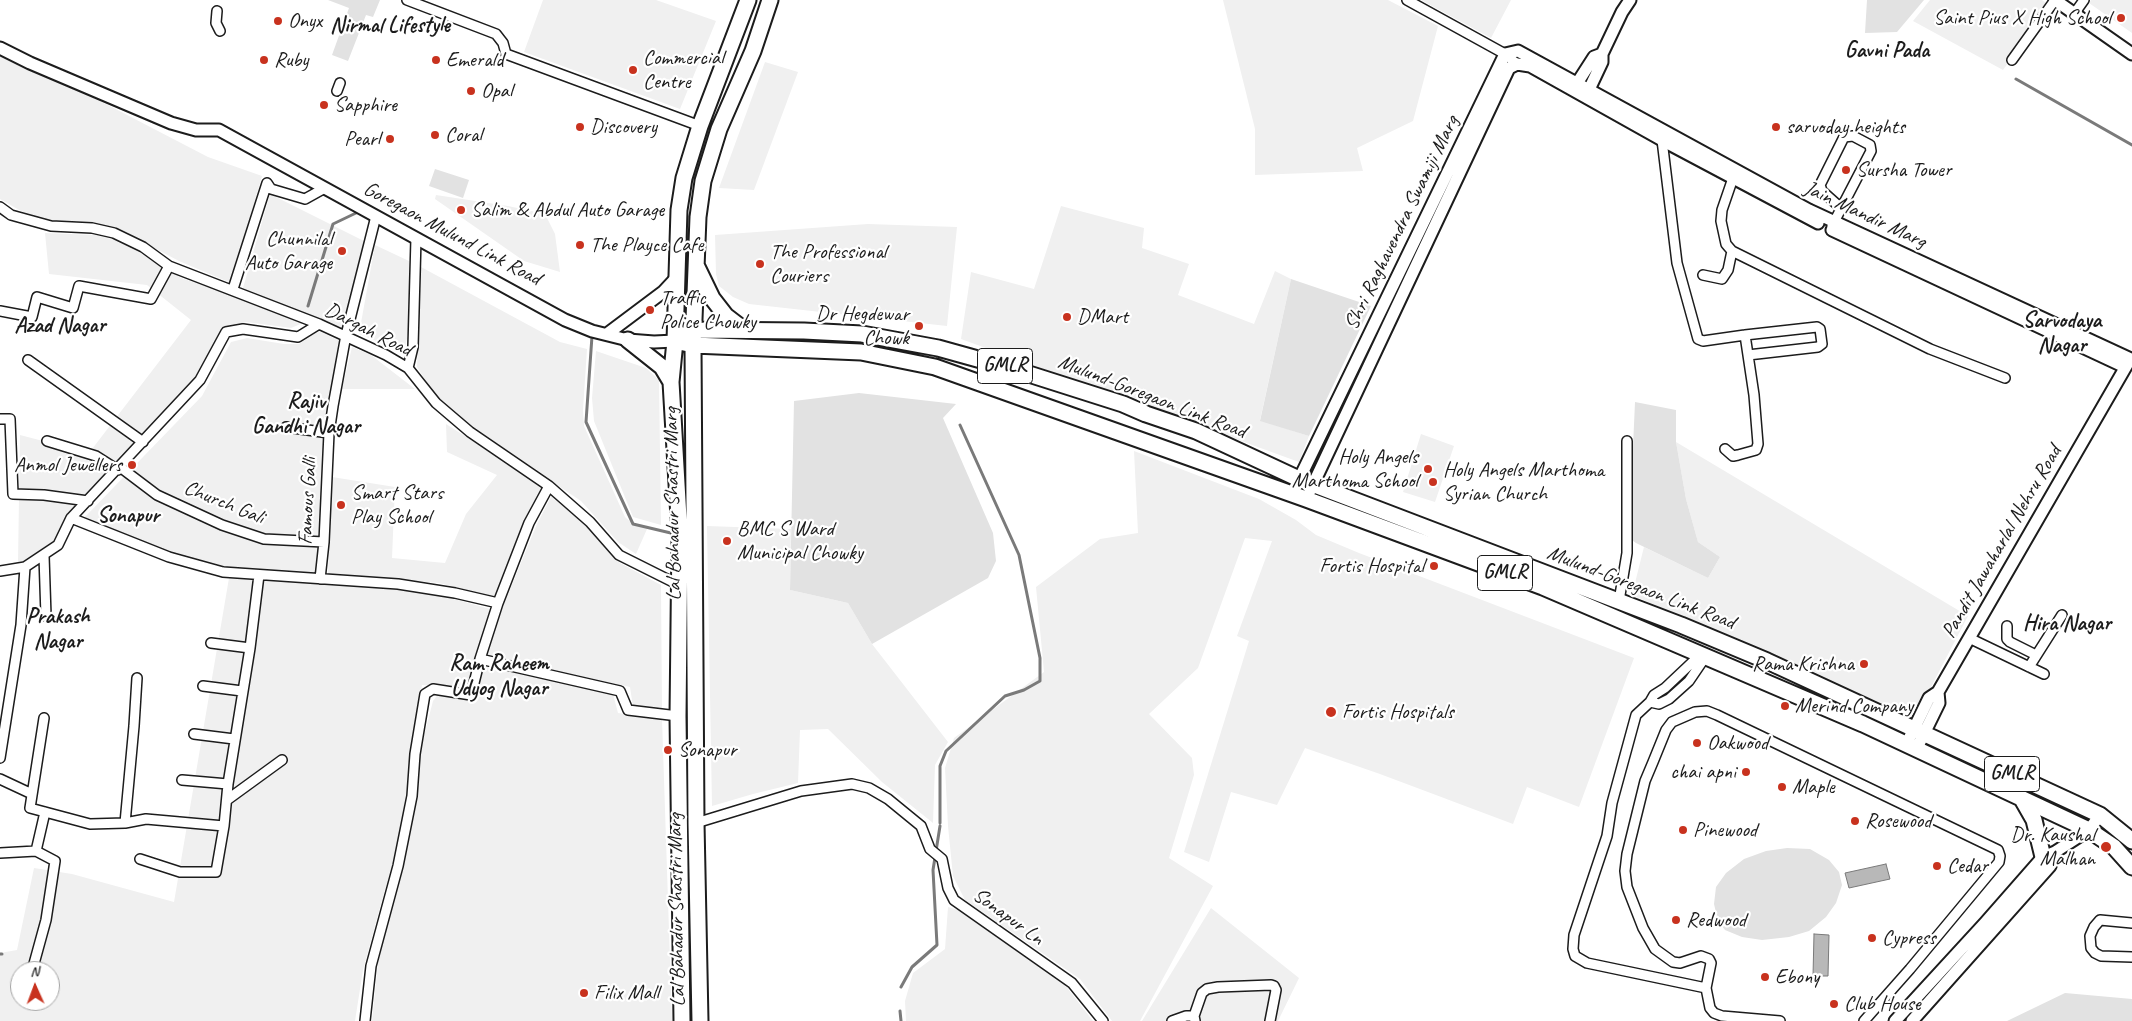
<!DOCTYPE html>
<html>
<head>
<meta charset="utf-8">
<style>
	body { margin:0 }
	#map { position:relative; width:2132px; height:1021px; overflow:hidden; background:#fff; font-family:Caveat,sans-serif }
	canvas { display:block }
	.north { position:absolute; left:10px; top:961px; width:50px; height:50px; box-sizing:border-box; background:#fff; border:1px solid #a4a4a4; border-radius:50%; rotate:358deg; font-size:14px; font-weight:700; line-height:20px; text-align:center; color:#1c1c1c }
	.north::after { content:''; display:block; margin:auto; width:18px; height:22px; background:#c8321e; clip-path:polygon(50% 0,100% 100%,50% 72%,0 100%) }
</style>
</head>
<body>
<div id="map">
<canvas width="2132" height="1021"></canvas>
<div class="north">N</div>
</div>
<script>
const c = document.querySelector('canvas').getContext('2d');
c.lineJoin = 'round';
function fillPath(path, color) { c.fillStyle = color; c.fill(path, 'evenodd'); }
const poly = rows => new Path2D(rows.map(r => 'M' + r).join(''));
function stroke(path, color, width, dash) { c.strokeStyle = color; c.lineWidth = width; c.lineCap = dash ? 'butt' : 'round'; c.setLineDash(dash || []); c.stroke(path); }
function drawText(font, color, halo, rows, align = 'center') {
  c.font = font + ' Caveat,sans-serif'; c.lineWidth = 4.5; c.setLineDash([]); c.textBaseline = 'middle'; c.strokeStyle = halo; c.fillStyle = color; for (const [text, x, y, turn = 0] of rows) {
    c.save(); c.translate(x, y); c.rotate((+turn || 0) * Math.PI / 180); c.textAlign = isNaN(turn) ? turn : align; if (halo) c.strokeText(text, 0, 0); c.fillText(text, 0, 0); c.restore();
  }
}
fillPath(poly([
	[543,0,656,0,716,21,680,109,524,52],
	[1223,0,1388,0,1438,26,1413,121,1357,148,1363,171,1255,175,1255,129],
	[1421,0,1511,0,1491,38],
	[1930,0,2042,0,2050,6,2003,70,1913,21],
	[2091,0,2132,0,2132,33,2089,3],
	[0,49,208,157,262,176,231,283,179,261,122,231,91,224,49,221,21,211,0,199],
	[765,62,798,72,754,190,719,188],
	[270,194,364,241,344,329,243,288],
	[436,195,508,206,545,214,555,234,560,272,524,261,435,199],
	[1061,206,1144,228,1142,248,1189,264,1178,295,1254,324,1275,271,1291,279,1260,420,1309,436,1299,462,961,339,971,272,1034,289],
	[868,224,957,227,947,326,749,304,733,297,719,286,716,274,715,235],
	[45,233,96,235,122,242,181,278,257,304,303,323,291,328,246,322,222,328,195,380,70,512,54,542,35,558,18,562,20,435,89,453,191,320,147,285,49,274],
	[375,245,409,261,411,320,404,352,359,334],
	[421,267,560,342,587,349,583,410,584,426,625,517,634,525,647,529,636,554,618,542,581,501,473,429,435,395,417,367],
	[319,331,342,342,327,414,316,573,218,568,123,535,84,518,202,396,231,342,247,338,284,344,299,344],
	[352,347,371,355,415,389,342,389],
	[596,351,646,368,659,380,661,525,633,517,594,421,592,398],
	[446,424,545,487,522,529,495,597,439,583,328,574,332,477,395,487,392,558,445,563,466,514,497,475,447,452],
	[1421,434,1454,446,1435,502,1403,492],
	[1676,442,1968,616,1920,708,1899,711,1632,595,1644,547,1708,578,1720,557,1698,542,1686,499],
	[1134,451,1259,499,1296,520,1316,535,1359,553,1634,658,1579,807,1527,787,1513,824,1380,774,1305,748,1277,805,1231,792,1209,862,1184,852,1249,641,1237,636,1272,541,1245,538,1198,668,1149,714,1192,758,1194,775,1169,858,1213,886,1140,1021,1112,1021,1080,979,965,900,953,876,948,826,945,768,954,738,1044,672,1036,587,1100,539,1138,533],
	[552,495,589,526,620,563,661,585,662,711,633,707,630,687,486,655,493,631,504,604,537,524],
	[707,526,791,529,790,590,848,603,872,644,948,742,935,765,933,823,882,782,828,729,800,730,798,783,753,794,712,806],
	[229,578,362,586,436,594,490,609,467,687,422,685,396,860,385,889,363,970,355,1021,0,1021,0,953,17,950,34,868,72,874,174,902],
	[20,971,50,971,50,1001,20,1001],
	[483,666,613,694,618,713,662,719,672,1021,372,1021,378,963,416,802,419,755,433,701,439,693,473,700],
	[948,907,962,911,1065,985,1093,1021,906,1021,905,1001,913,973,945,949],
	[1211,908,1299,978,1278,1021,1142,1021]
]), '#f0f0f0');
fillPath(poly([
	[328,0,380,0,373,17,366,15,348,61,332,55,349,8],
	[1867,0,1924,0,1897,32,1865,33],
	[435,169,469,180,463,198,429,186],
	[1291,279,1371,306,1309,436,1260,421],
	[859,393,956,404,943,418,993,533,996,561,988,578,872,644,848,603,790,590,794,401],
	[1635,402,1676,410,1676,442,1686,499,1698,542,1720,557,1708,578,1636,543,1629,538],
	[1787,848,1810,849,1829,860,1839,872,1842,885,1836,903,1826,917,1809,931,1789,937,1762,940,1742,937,1725,930,1718,921,1714,904,1716,887,1726,873,1744,859,1766,851],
	[2065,993,2132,999,2132,1021,2007,1021]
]), '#e2e2e2');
const water = poly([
	[1886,864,1890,879,1849,888,1845,873,1886,864],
	[1814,934,1829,935,1828,976,1813,976,1814,934]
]);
fillPath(water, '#b8b8b8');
stroke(water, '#7a7a7a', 1);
stroke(poly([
	[2016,79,2132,145],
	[308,306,333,224,356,213],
	[592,336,586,422,633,524,675,534],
	[940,823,940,766,946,751,1005,696,1024,690,1040,681,1040,658,1019,555,960,425],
	[0,954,2,954],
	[901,987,912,967,937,945,933,870,940,826],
	[900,1011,901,1021]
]), '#7a7a7a', 3);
const minor = poly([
	[407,0,496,34,503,43,506,54,700,126],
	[1407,0,1505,54,1517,64],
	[217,11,216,23,220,31],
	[2074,14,2084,0],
	[2012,60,2055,0],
	[337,91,340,83],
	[1662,140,1677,263,1698,339,1703,341,1745,335,1817,327,1820,329,1822,344,1818,347,1748,355,1745,335],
	[1733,178,1722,210,1721,221,1726,244,1732,251,1930,349,2005,378],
	[0,207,11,215,51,226,92,228,114,233,143,247,169,266,319,324,386,355,408,368,436,403,470,432,549,486,590,522,619,555,681,586],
	[1832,226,1871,151,1870,145,1853,136,1844,137,1820,185,1822,191,1841,208],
	[1703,275,1722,279,1728,270,1732,251],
	[233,289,267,183,271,189,305,199,323,189],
	[0,311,32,317,37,297,73,308,79,286,151,299,169,266],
	[28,360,143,442],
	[408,368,413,347,416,238],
	[0,419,10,419,13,494,44,495,88,501],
	[286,427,329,433],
	[47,441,96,456,118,470],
	[1725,449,1733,456,1738,455,1756,450,1758,444,1754,395,1748,355],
	[120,467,157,495,222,525,264,539,324,542],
	[71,518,169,557,223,572,398,584,455,593,498,603],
	[44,556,46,616],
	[0,571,25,567,58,545,71,518,200,380,226,332,243,329,298,337,319,324],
	[320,579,324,542,329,433,333,406,346,335,376,216],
	[1619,601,1627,553,1627,441],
	[2007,626,2007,639,2010,642,2036,655],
	[1969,638,2044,674],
	[211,643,250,648],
	[1701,654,1665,688,1654,695,1650,702,1636,715,1612,803,1607,836,1574,935,1573,949,1575,956,1587,963,1706,988],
	[480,659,620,691,628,710,678,716],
	[2029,667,2062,615],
	[203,686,242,691],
	[1650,702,1659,704,1669,699,1689,681,1706,656],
	[44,718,30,808,45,812],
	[194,734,234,739],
	[0,758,21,625,25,567],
	[0,779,32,794],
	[182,780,228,784],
	[227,800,282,760],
	[125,823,134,726,137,678],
	[696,823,801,791,852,784,869,788,888,799,921,826,930,849,942,859,948,888,954,900,1072,983,1103,1021],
	[0,853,36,851,45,812,90,824,125,823,146,819,224,826,228,784,250,648,259,575],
	[140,859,180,872,216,872,224,826],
	[2132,923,2100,920,2094,927,2090,936,2091,948,2095,953,2101,956,2132,957],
	[32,971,46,920,55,861,36,851],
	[365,1021,371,966,398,866,412,796,415,754,425,694,433,689,471,695,480,659,498,603,529,523,549,486],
	[1172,1021,1186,1016,1194,1016],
	[1195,1021,1194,1016,1202,993,1207,989,1218,987,1271,985,1274,986,1276,990,1270,1021],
	[1780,1021,1722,1016,1714,1013,1710,1008,1706,988,1711,963,1709,959,1701,956,1680,963,1673,962,1655,949,1643,928,1627,887,1625,871,1627,854,1645,781,1653,762,1666,730,1672,722,1695,712,1707,711,1717,715,1998,850,2000,856,1999,862,1910,969,1864,1021]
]);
const tertiary = poly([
	[2055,0,2132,54],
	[0,48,30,63,171,123,196,130,219,130,565,320,592,331,628,340,654,342,675,341],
	[1574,88,1594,57,1602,54],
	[1586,96,1602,62,1602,54,1622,12,1630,0],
	[1832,230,2125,367],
	[607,334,663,292,677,277],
	[1310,491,1509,68,1517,64,1530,66,1671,145,1818,223],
	[1292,494,1505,54,1518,51,1809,210,2131,359],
	[1906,745,1929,698,1938,692],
	[1916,750,1939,703,1938,692,2128,363],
	[1895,1021,1985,923,2043,857,2055,852,2089,830,2100,815],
	[1912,1021,2050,866,2055,852]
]);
const primary = poly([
	[697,267,712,298,726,316,743,329],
	[628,340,662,367,671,382],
	[675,341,693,345,861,352,935,367,1306,499,1543,587,1863,724,2089,830,2114,847,2132,867],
	[675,341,694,330,804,331,862,334,938,348,1010,368,1123,404,1146,414,1196,431,1299,479,1681,625,1767,661,2100,815,2132,841],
	[2022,799,2034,820,2043,857],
	[682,1021,678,716,680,535,671,382,675,341,679,210,684,178,700,126,748,0],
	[700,1021,696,823,693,345,698,217,703,181,719,129,753,51,770,0]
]);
stroke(minor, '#1c1c1c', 12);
stroke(tertiary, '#1c1c1c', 15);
stroke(primary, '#1c1c1c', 19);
stroke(minor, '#fff', 9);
stroke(tertiary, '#fff', 11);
stroke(primary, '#fff', 15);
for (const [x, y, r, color] of [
	[2121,18,5,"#c8321e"],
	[278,21,5,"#c8321e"],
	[264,60,5,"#c8321e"],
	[436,60,5,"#c8321e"],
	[633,70,5,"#c8321e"],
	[471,91,5,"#c8321e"],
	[324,105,5,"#c8321e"],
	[580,127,5,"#c8321e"],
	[1776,127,5,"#c8321e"],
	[435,135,5,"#c8321e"],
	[390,139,5,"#c8321e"],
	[1846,170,5,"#c8321e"],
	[461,210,5,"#c8321e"],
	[580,245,5,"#c8321e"],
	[342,251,5,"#c8321e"],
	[760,264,5,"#c8321e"],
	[650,310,5,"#c8321e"],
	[1067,317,5,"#c8321e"],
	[919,326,5,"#c8321e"],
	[132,465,5,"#c8321e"],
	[1428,469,5,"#c8321e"],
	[1433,482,5,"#c8321e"],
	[341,505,5,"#c8321e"],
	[727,541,5,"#c8321e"],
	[1434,566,5,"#c8321e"],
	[1864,664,5,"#c8321e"],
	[1785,706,5,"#c8321e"],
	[1331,712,6,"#c8321e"],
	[1697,743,5,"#c8321e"],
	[668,750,5,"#c8321e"],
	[1746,772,5,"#c8321e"],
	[1782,787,5,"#c8321e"],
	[1855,821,5,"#c8321e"],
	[1683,830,5,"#c8321e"],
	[2106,847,6,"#c8321e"],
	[1937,866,5,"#c8321e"],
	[1676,920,5,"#c8321e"],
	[1872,938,5,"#c8321e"],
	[1765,977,5,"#c8321e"],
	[584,993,5,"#c8321e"],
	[1834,1004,5,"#c8321e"]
]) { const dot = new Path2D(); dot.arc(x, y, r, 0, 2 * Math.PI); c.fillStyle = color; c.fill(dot); stroke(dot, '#fff', 2); }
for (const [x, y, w] of [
	[1005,366,55],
	[1505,573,55],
	[2012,774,55]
]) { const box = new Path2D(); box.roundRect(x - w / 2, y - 17.5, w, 35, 4); c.fillStyle = '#fff'; c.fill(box); stroke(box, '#1c1c1c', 1); }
drawText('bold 20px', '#1c1c1c', null, [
	["GMLR",1005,366],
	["GMLR",1505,573],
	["GMLR",2012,774]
]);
drawText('21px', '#1c1c1c', '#fff', [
	["Saint Pius X High School",2111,18,"right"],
	["Onyx",288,21],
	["Commercial",643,58],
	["Centre",643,82],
	["Ruby",274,60],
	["Emerald",446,60],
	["Opal",481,91],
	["Sapphire",334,105],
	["Discovery",590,127],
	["sarvoday heights",1786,127],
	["Coral",445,135],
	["Pearl",380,139,"right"],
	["Sursha Tower",1856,170],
	["Salim & Abdul Auto Garage",471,210],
	["Chunnilal",332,239,"right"],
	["Auto Garage",332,263,"right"],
	["The Playce Cafe",590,245],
	["The Professional",770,252],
	["Couriers",770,276],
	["Traffic",660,298],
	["Police Chowky",660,322],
	["Dr Hegdewar",909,314,"right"],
	["Chowk",909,338,"right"],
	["DMart",1077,317],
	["Holy Angels",1418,457,"right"],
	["Marthoma School",1418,481,"right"],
	["Anmol Jewellers",122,465,"right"],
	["Holy Angels Marthoma",1443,470],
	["Syrian Church",1443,494],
	["Smart Stars",351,493],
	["Play School",351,517],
	["BMC S Ward",737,529],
	["Municipal Chowky",737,553],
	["Fortis Hospital",1424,566,"right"],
	["Rama Krishna",1854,664,"right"],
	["Merind Company",1795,706],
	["Fortis Hospitals",1342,712],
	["Oakwood",1707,743],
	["Sonapur",678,750],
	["chai apni",1736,772,"right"],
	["Maple",1792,787],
	["Rosewood",1865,821],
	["Pinewood",1693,830],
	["Dr. Kaushal",2095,835,"right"],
	["Malhan",2095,859,"right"],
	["Cedar",1947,866],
	["Redwood",1686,920],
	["Cypress",1882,938],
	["Ebony",1775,977],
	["Filix Mall",594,993],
	["Club House",1844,1004]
], 'left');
drawText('21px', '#1c1c1c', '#fff', [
	["Jain Mandir Marg",1865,215,25],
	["Shri Raghavendra Swamiji Marg",1402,223,-64],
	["Goregaon Mulund Link Road",452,234,28],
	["Dargah Road",368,330,27],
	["Mulund-Goregaon Link Road",1152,397,21],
	["Famous Galli",308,501,-87],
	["Church Gali",224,503,22],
	["Lal Bahadur Shastri Marg",673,504,-91],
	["Pandit Jawaharlal Nehru Road",2002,542,-60],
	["Mulund-Goregaon Link Road",1641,588,21],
	["Lal Bahadur Shastri Marg",677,910,-91],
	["Sonapur Ln",1008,917,36]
]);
drawText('bold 22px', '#1c1c1c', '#fff', [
	["Nirmal Lifestyle",390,26],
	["Gavni Pada",1887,51],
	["Sarvodaya",2062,321],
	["Nagar",2062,346],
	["Azad Nagar",60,326],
	["Rajiv",306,402],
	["Gandhi Nagar",306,427],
	["Sonapur",128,516],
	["Prakash",58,617],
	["Nagar",58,642],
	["Hira Nagar",2067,624],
	["Ram Raheem",499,664],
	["Udyog Nagar",499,689]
]);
</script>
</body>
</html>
